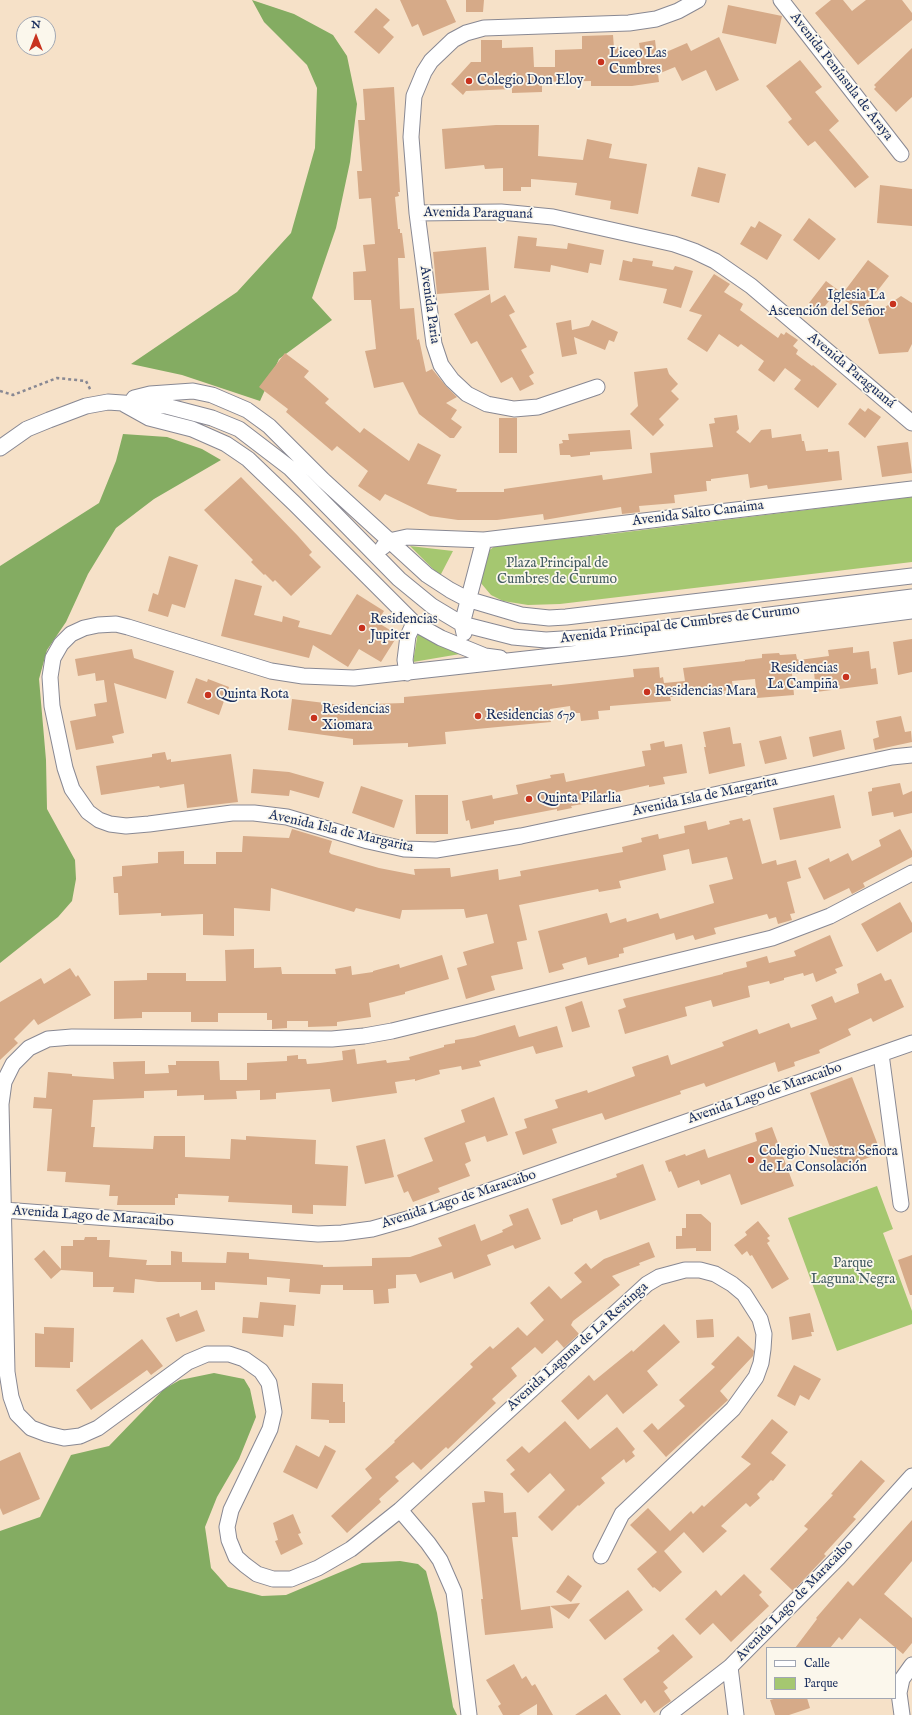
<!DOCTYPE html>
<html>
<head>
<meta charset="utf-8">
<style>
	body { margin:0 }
	#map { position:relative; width:912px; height:1715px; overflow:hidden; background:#f6e1c8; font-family:"IM FELL English",serif }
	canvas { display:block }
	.legend { position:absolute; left:766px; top:1647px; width:130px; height:52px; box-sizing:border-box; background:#fbf7ec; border:1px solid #a1a7b3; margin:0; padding:5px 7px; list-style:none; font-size:12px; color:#1b2f5e }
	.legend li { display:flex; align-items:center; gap:8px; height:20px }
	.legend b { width:20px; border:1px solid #a1a7b3 }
	.north { position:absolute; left:16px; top:16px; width:40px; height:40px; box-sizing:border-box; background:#fbf7ec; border:1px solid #a1a7b3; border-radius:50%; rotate:0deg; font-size:11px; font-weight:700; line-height:16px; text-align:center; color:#1b2f5e }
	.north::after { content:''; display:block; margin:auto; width:14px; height:18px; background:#c8321e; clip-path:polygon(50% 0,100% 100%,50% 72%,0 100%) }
</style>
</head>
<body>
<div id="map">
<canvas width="912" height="1715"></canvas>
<ul class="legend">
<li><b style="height:5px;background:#fff"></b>Calle</li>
<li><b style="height:11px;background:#a5c770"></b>Parque</li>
</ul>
<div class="north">N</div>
</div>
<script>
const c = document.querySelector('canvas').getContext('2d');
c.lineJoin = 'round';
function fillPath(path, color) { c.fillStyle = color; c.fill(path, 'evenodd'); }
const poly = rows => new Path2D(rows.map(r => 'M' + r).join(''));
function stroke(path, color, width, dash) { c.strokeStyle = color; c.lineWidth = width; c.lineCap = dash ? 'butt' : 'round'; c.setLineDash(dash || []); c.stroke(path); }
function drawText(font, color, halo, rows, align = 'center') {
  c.font = font + ' "IM FELL English",serif'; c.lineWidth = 3.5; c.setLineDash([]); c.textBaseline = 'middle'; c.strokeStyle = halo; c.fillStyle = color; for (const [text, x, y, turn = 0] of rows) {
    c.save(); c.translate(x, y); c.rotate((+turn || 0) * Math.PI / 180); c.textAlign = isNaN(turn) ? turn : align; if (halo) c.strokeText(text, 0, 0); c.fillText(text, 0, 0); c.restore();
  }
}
fillPath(poly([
	[912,497,912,562,560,604,528,605,503,601,491,595,480,582,487,552,495,546,618,533],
	[410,546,453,551,440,576],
	[418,632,460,654,413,662],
	[877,1186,893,1229,883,1233,912,1311,912,1324,837,1351,788,1218]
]), '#a5c770');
fillPath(poly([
	[252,0,294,14,333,35,347,56,357,104,350,162,336,228,312,298,332,320,279,359,260,401,182,375,131,364,237,292,291,233,315,148,317,88,307,65,264,22],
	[123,434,167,437,202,449,221,460,154,499,116,528,88,574,66,622,47,650,39,679,46,760,47,809,75,860,76,879,72,901,58,917,0,963,0,566,99,503,116,461],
	[214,1373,244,1379,250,1389,256,1417,239,1459,217,1497,205,1527,211,1568,228,1587,262,1596,286,1595,362,1563,400,1561,418,1564,426,1571,437,1613,453,1707,457,1715,0,1715,0,1531,40,1517,71,1455,109,1446,164,1389,180,1380]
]), '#84ac62');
fillPath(poly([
	[400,0,446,0,456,22,423,36,418,24,412,27],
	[466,0,484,0,483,12,466,12],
	[831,0,843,0,852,11,866,0,902,0,912,13,912,20,858,65,815,13],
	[728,5,782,16,776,44,722,33],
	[376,8,390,20,383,27,394,37,379,54,354,32],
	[613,35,614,48,619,47,619,52,640,49,639,43,655,40,657,56,687,43,691,51,719,37,739,80,716,91,706,70,682,81,675,67,658,74,659,82,632,86,591,86,591,81,542,82,542,92,512,93,512,89,466,91,463,95,451,84,471,62,481,62,481,40,502,40,502,48,533,47,534,67,555,67,555,50,582,49,582,36],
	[912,48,912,97,896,112,874,89,876,87,874,85],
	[800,60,822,87,815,92,839,121,829,130,869,177,855,188,815,141,808,146,788,122,792,119,766,86],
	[394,87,400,192,398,192,399,196,395,197,398,229,400,229,400,233,402,233,405,258,398,258,400,309,414,308,417,340,419,339,426,372,432,369,446,386,457,397,446,403,457,410,451,419,462,427,454,438,450,438,419,414,403,382,374,388,365,351,376,349,371,300,354,300,353,272,366,271,363,245,375,244,371,198,359,199,357,171,362,171,358,120,365,120,363,89],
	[496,125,539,125,538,156,583,160,587,139,612,144,609,158,647,164,638,214,610,209,611,201,575,195,577,183,531,179,531,187,521,187,521,191,503,191,503,168,485,169,484,165,445,169,442,129],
	[698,167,726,174,719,203,691,196],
	[880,185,912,189,912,226,877,223],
	[809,218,836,239,819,260,793,240],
	[759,221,782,235,767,260,740,244,751,226,755,228],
	[518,236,537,238,536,246,567,249,568,243,604,250,601,265,590,263,588,273,551,265,550,272,514,268],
	[486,247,489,290,437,294,433,252],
	[633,258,653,261,652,266,673,270,675,266,693,271,681,308,663,303,667,289,619,280,623,260,632,262],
	[868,260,889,276,861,312,840,297],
	[714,274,730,284,724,292,743,304,740,310,778,338,781,333,784,335,786,332,798,340,793,346,798,350,796,354,812,366,813,365,837,384,818,408,794,389,801,380,785,368,774,382,758,370,764,361,741,344,738,347,719,334,707,352,687,339,702,315,689,311],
	[826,281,838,290,820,312,809,303],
	[490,294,491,303,505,295,515,312,509,315,527,347,521,350,534,373,529,376,534,384,520,391,512,377,501,383,477,341,471,344,454,314],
	[901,296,912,303,912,344,908,352,879,354,868,319],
	[571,320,572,330,589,326,592,320,618,332,614,342,609,340,605,350,574,337,577,354,562,357,556,323],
	[285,353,309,371,304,377,329,399,325,403,360,433,364,428,409,461,418,443,441,455,427,484,457,489,456,492,504,492,504,489,602,475,603,480,652,473,650,453,713,447,709,424,715,423,714,418,737,415,739,429,736,432,750,443,761,430,771,429,772,438,801,434,802,441,804,441,806,451,828,449,828,452,839,451,842,480,768,489,767,485,750,488,748,474,711,479,711,481,706,481,707,491,674,495,675,503,639,506,640,512,622,514,621,507,544,520,543,514,497,520,458,520,430,516,385,494,380,501,358,486,368,471,337,446,332,451,286,412,288,409,259,387],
	[667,368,669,374,678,384,671,391,679,399,659,419,664,425,653,436,630,414,638,406,634,372],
	[860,408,865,412,868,408,881,417,865,438,848,424],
	[499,418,517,418,517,453,499,453],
	[630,430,632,449,590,452,590,455,571,457,570,455,560,455,559,444,563,443,562,440,569,440,568,434],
	[908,442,912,473,882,477,877,446],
	[241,477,298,536,312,552,309,555,321,567,291,596,275,580,273,582,265,574,264,575,251,562,253,560,204,510],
	[169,556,198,565,185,608,172,604,168,617,148,611,153,593,158,595],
	[235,579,262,586,254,615,282,622,283,616,300,621,298,627,331,635,357,594,384,611,377,622,398,635,381,662,359,649,348,667,313,645,309,658,221,636],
	[912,639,912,672,898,675,893,642],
	[853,647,853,653,869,651,871,669,876,668,878,684,816,692,814,672,792,674,794,695,757,698,755,679,732,681,733,689,724,691,725,694,696,697,696,694,670,697,671,701,610,706,610,710,598,711,599,719,581,721,580,713,571,713,570,706,550,709,551,722,445,732,446,744,408,747,408,743,353,745,353,739,288,730,292,699,341,705,404,703,404,697,552,684,552,686,634,677,633,669,659,667,660,678,663,677,664,683,685,681,683,668,745,661,745,660,762,658,762,654,779,653,780,655,796,654,797,659,799,660,829,656,828,650],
	[132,649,134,658,174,671,166,699,114,683,124,733,112,736,114,743,76,750,70,721,96,716,94,704,107,702,104,680,96,681,95,673,78,676,75,659],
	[196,678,207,682,208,679,229,687,219,715,187,703],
	[901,716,905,732,911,731,912,742,875,750,873,739,879,737,876,721],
	[730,727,733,744,741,743,745,766,709,774,704,747,706,747,703,732],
	[841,730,845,749,813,757,809,737],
	[781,736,787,759,765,764,759,741],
	[664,741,665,747,682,744,687,773,663,777,665,784,649,787,649,785,594,797,595,802,571,806,572,808,557,811,557,809,494,821,494,824,471,829,469,820,466,821,462,801,492,795,493,799,518,794,516,785,551,778,550,775,564,773,566,782,645,766,642,751,651,750,650,744],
	[165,752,167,760,171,759,171,762,231,754,238,802,187,808,184,784,160,788,159,786,101,795,96,766,152,757,152,754],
	[253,769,289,772,324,782,319,798,290,790,289,796,251,793],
	[900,783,903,795,912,791,912,813,894,817,893,812,872,816,868,792,872,791,872,788],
	[361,786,403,800,394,828,352,813],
	[415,795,448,795,448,834,416,834],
	[834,795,841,828,780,840,773,808],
	[742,818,743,821,750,819,762,864,776,860,777,865,796,860,801,878,787,882,795,913,790,914,792,920,778,924,776,917,769,919,767,914,714,928,716,934,695,940,693,935,676,940,674,933,623,948,624,953,619,954,619,957,588,965,586,957,562,964,564,969,549,973,538,931,607,913,610,923,626,918,627,922,658,913,660,919,714,903,709,885,733,879,727,857,692,864,689,849,663,855,666,870,619,881,621,888,599,892,598,889,519,905,527,940,517,942,523,969,491,976,495,990,466,999,457,968,467,965,463,952,494,943,487,914,466,918,464,909,402,910,400,919,356,908,354,912,271,888,270,911,234,908,234,936,203,935,203,914,161,916,161,913,119,915,118,893,114,893,113,877,122,876,122,866,158,863,158,852,184,851,184,864,216,864,216,852,242,852,243,836,289,838,292,829,332,841,329,852,331,854,379,868,415,875,414,869,450,868,451,877,498,869,499,880,521,876,520,871,623,852,622,847,642,842,641,838,658,834,659,839,685,833,684,826,706,821,708,830,730,824,729,821],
	[900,829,912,851,912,857,863,883,865,887,852,894,849,888,824,900,808,868,829,858,830,862,848,853,852,861,881,846,879,840],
	[900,902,912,923,912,932,877,952,861,924],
	[830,935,843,966,835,969,837,973,816,982,813,973,804,976,803,973,784,978,784,980,770,984,769,981,748,986,750,997,713,1007,711,1000,685,1007,687,1016,625,1034,618,1010,626,1007,623,999,723,974,723,973,747,967,746,962,767,956,769,963,796,956,794,951],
	[254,949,254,968,281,967,282,974,336,974,335,969,351,966,352,975,373,972,373,971,399,964,400,968,442,955,449,979,405,992,405,994,369,1003,371,1017,337,1022,337,1026,308,1027,308,1021,287,1021,287,1028,272,1029,272,1020,267,1020,267,1013,218,1013,218,1022,191,1022,191,1012,142,1012,142,1018,114,1019,114,981,147,980,147,973,186,973,186,981,226,981,225,950],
	[70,968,76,977,78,975,91,995,38,1025,34,1019,14,1039,18,1043,0,1060,0,1002,41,978,44,984],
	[881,973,885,981,891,979,904,1007,873,1022,871,1018,848,1029,851,1035,819,1050,820,1053,794,1062,795,1066,778,1072,775,1062,706,1087,704,1083,680,1091,681,1094,605,1120,602,1113,552,1129,557,1143,523,1155,515,1132,527,1128,524,1119,558,1108,555,1100,587,1090,588,1093,635,1076,632,1067,668,1055,671,1065,724,1046,722,1042,757,1029,759,1034,789,1023,791,1028,817,1019,811,1005,832,996,835,1003,859,993,857,984],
	[582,1001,590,1027,572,1032,565,1007],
	[515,1025,519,1037,557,1026,563,1047,536,1054,533,1046,479,1061,481,1066,462,1070,461,1066,439,1070,440,1074,415,1081,415,1079,395,1082,397,1093,332,1102,330,1089,276,1093,276,1099,260,1100,260,1090,236,1091,237,1099,204,1100,204,1095,177,1096,177,1090,144,1091,144,1098,93,1100,91,1127,95,1127,93,1147,153,1149,154,1136,185,1136,185,1157,230,1159,231,1139,246,1140,246,1136,316,1140,315,1164,348,1166,346,1206,313,1205,313,1214,292,1213,292,1205,228,1202,229,1196,178,1194,178,1198,175,1198,175,1205,117,1205,118,1196,109,1196,110,1185,65,1182,66,1172,47,1171,52,1109,33,1108,34,1097,46,1098,48,1072,72,1074,72,1076,114,1079,113,1062,145,1061,145,1074,169,1073,168,1065,176,1065,176,1061,219,1061,220,1080,247,1080,247,1063,287,1061,287,1056,298,1055,298,1059,306,1059,307,1064,320,1063,343,1060,342,1051,355,1049,357,1064,386,1060,387,1063,410,1060,409,1057,444,1047,444,1045,455,1043,455,1040,474,1037],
	[852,1077,881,1153,838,1169,810,1093],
	[494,1097,508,1135,487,1142,485,1136,465,1143,471,1161,465,1164,470,1176,438,1188,440,1192,413,1202,408,1191,404,1193,397,1175,433,1161,424,1138,465,1122,461,1110],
	[772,1127,794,1186,741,1205,730,1174,701,1185,699,1180,678,1188,671,1171,669,1172,665,1161,685,1154,686,1156,705,1149,708,1158,757,1141,755,1133],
	[385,1139,394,1177,365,1184,356,1146],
	[643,1164,656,1200,600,1220,597,1210,573,1219,573,1221,561,1225,552,1199,617,1177,616,1174],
	[528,1208,541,1239,515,1249,513,1245,487,1255,491,1265,454,1279,452,1272,420,1283,416,1274,396,1275,396,1288,388,1289,389,1303,374,1304,373,1290,343,1290,343,1285,321,1285,320,1294,289,1292,290,1279,267,1277,267,1285,215,1282,215,1290,201,1290,201,1282,158,1282,135,1279,134,1293,113,1292,114,1287,93,1287,93,1272,61,1270,51,1279,34,1259,44,1250,61,1269,61,1246,73,1246,73,1240,84,1240,85,1237,97,1237,97,1240,110,1240,109,1257,147,1260,146,1265,171,1265,171,1251,182,1252,182,1262,226,1263,227,1252,249,1253,249,1259,323,1265,323,1267,372,1266,372,1258,410,1257,442,1246,438,1238,475,1224,481,1241,503,1232,502,1230,513,1225,509,1215],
	[686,1214,701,1214,711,1223,711,1251,696,1251,696,1248,676,1249,676,1236,682,1236,682,1228,686,1228],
	[758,1221,770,1236,767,1238,770,1241,767,1243,789,1279,772,1289,752,1255,750,1256,747,1251,742,1255,734,1245,747,1235,745,1232],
	[649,1242,655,1257,639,1263,640,1265,612,1276,620,1285,573,1321,571,1325,579,1334,564,1348,557,1340,542,1354,535,1347,511,1368,517,1376,492,1399,496,1403,448,1449,446,1447,421,1470,413,1462,395,1477,399,1481,379,1499,381,1502,347,1533,331,1516,372,1478,365,1469,395,1442,394,1441,473,1367,470,1364,490,1346,493,1349,518,1327,527,1336,544,1320,530,1303,549,1286,561,1299,582,1282,574,1273,586,1263,591,1269,604,1259],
	[912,1255,912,1295,910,1295,898,1260],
	[260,1302,296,1305,294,1326,284,1325,283,1337,242,1333,243,1317,258,1318],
	[197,1310,205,1331,176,1342,166,1318,179,1313,180,1317],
	[810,1313,814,1332,811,1332,812,1336,792,1340,789,1317],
	[713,1319,714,1337,697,1338,696,1320],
	[664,1324,680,1342,647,1371,658,1385,623,1414,607,1394,578,1420,561,1401,589,1375,594,1381,632,1350,633,1352],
	[44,1327,74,1328,73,1362,70,1362,70,1368,35,1367,35,1333,44,1334],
	[738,1336,754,1351,753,1356,720,1391,728,1400,666,1457,643,1431,652,1423,658,1430,685,1406,679,1400,715,1367,711,1364],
	[142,1339,163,1366,151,1375,147,1370,91,1410,76,1390],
	[794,1365,821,1379,809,1400,800,1395,795,1406,777,1396],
	[312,1383,343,1384,343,1402,345,1402,345,1423,329,1423,329,1420,311,1419],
	[772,1419,788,1432,771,1453,786,1465,773,1481,771,1480,757,1494,760,1498,750,1507,746,1503,721,1526,727,1531,703,1553,684,1532,664,1551,682,1572,660,1592,654,1587,653,1588,637,1569,657,1552,630,1525,648,1508,670,1531,691,1511,693,1514,702,1505,704,1507,751,1464,741,1457],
	[565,1421,590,1449,617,1427,635,1449,632,1452,635,1456,626,1463,624,1459,601,1478,605,1483,579,1506,578,1505,552,1531,538,1517,565,1490,550,1473,528,1493,510,1474,515,1470,506,1460,522,1446,529,1453],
	[296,1445,319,1457,325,1445,336,1451,317,1489,283,1472],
	[20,1452,40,1499,3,1515,0,1508,0,1461],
	[861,1460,885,1481,853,1517,856,1519,824,1554,826,1556,793,1591,770,1569,808,1529,804,1526,833,1495,831,1494],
	[484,1491,503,1493,504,1513,516,1512,518,1537,512,1537,521,1610,550,1606,553,1628,485,1635,481,1599,483,1599,472,1503,485,1502],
	[293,1514,301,1533,298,1534,303,1544,281,1555,275,1541,278,1540,273,1523],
	[912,1520,912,1561,884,1594,912,1618,912,1643,903,1654,860,1618,842,1640,839,1637,830,1648,795,1648,817,1619,816,1618,848,1581,853,1586],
	[744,1574,762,1592,759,1595,769,1606,731,1642,713,1623,700,1635,685,1619,716,1590,721,1596],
	[568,1575,582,1586,571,1602,556,1592],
	[628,1590,643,1610,605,1640,589,1620],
	[580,1603,569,1619,550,1606],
	[673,1634,693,1657,663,1682,668,1688,664,1691,671,1701,654,1713,645,1700,641,1704,623,1679,660,1651,657,1648],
	[514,1664,522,1679,526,1676,532,1686,535,1684,553,1715,537,1715,537,1704,519,1715,503,1715,498,1706,501,1704,486,1680],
	[606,1694,621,1715,575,1715],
	[777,1698,807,1698,810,1708,789,1715,775,1715,770,1700]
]), '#d6aa88');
const minor = poly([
	[781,0,901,154],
	[417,213,501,212,553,217,674,244,694,251,715,261,751,286,912,423],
	[597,387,538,407,514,409,487,404,467,394,452,380,441,365,434,344,417,213,411,137,414,96,424,72,431,61,453,40,466,33,484,28,629,23,656,19,678,11,698,0],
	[134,398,150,394,193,391,212,395,247,410,269,426,323,480,427,575,450,590,467,599,521,615,549,618,566,617,912,576],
	[122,403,149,418,192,429,226,444,248,459,295,504,414,623,441,638,485,656,500,658],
	[0,448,27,429,49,420,86,406,108,402,166,406,212,418,239,429,290,468,399,579,432,606,462,624,513,637,546,640,595,637,912,597],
	[383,547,389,541,407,537,484,540,912,489],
	[912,611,625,648,354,678,303,676,271,671,128,627,116,624,98,625,84,628,71,634,61,644,53,658,50,677,52,706,65,768,72,789,88,812,99,820,110,824,126,826,149,824,232,813,254,813,287,817,368,841,404,849,436,850,521,836,892,757,912,755],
	[464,633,462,624,484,540],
	[407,673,405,660,408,636,414,623],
	[881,1054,901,1204],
	[4,1210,318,1234,342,1233,372,1229,411,1218,912,1043],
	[400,1510,428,1543,440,1560,454,1592,469,1715],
	[601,1556,622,1514,733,1409,756,1377,761,1363,763,1349,764,1334,760,1319,744,1294,732,1284,715,1274,700,1270,685,1270,659,1277,647,1284,400,1510,351,1549,318,1568,291,1579,273,1579,257,1574,245,1565,236,1557,229,1540,227,1527,231,1510,270,1429,274,1412,269,1383,261,1371,244,1359,229,1354,207,1354,188,1362,98,1428,80,1436,64,1438,47,1434,31,1428,17,1414,11,1397,7,1372,1,1104,4,1082,13,1064,29,1048,48,1039,72,1037,332,1039,364,1036,392,1031,772,938,830,916,912,873],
	[730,1667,736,1715],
	[668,1715,730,1667,838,1558,912,1476],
	[902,1715,899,1693,902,1679,912,1665]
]);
stroke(minor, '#888893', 17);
stroke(poly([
	[0,391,13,395,57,378,86,381,91,391]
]), '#888893', 2.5, [3, 3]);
stroke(minor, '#fff', 15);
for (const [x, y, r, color] of [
	[601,62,4,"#c8321e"],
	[469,81,4,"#c8321e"],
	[893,304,4,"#c8321e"],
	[362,628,4,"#c8321e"],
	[846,677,4,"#c8321e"],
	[647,692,4,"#c8321e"],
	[208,695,4,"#c8321e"],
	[478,716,4,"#c8321e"],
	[314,718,4,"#c8321e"],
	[529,799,4,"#c8321e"],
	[751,1160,4,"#c8321e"]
]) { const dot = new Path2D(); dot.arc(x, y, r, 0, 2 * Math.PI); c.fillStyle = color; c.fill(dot); stroke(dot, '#fbf7ec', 1.5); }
drawText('14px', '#1b2f5e', '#fbf7ec', [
	["Liceo Las",609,54],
	["Cumbres",609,70],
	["Colegio Don Eloy",477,81],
	["Iglesia La",885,296,"right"],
	["Ascención del Señor",885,312,"right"],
	["Residencias",370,620],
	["Jupiter",370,636],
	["Residencias",838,669,"right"],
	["La Campiña",838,685,"right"],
	["Residencias Mara",655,692],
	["Quinta Rota",216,695],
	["Residencias",322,710],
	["Xiomara",322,726],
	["Residencias 679",486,716],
	["Quinta Pilarlia",537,799],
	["Colegio Nuestra Señora",759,1152],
	["de La Consolación",759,1168]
], 'left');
drawText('14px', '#1b2f5e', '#fbf7ec', [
	["Avenida Península de Araya",841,77,52],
	["Avenida Paraguaná",478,214,1],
	["Avenida Paria",429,305,82],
	["Avenida Paraguaná",851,371,40],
	["Avenida Salto Canaima",698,514,-7],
	["Avenida Principal de Cumbres de Curumo",680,625,-7],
	["Avenida Isla de Margarita",705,797,-12],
	["Avenida Isla de Margarita",341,832,13],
	["Avenida Lago de Maracaibo",765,1094,-19],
	["Avenida Lago de Maracaibo",459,1200,-18],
	["Avenida Lago de Maracaibo",93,1217,4],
	["Avenida Laguna de La Restinga",578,1347,-42],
	["Avenida Lago de Maracaibo",795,1601,-46]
]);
drawText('14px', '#445d63', '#fbf7ec', [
	["Plaza Principal de",557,564],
	["Cumbres de Curumo",557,580],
	["Parque",853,1264],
	["Laguna Negra",853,1280]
]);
</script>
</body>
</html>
